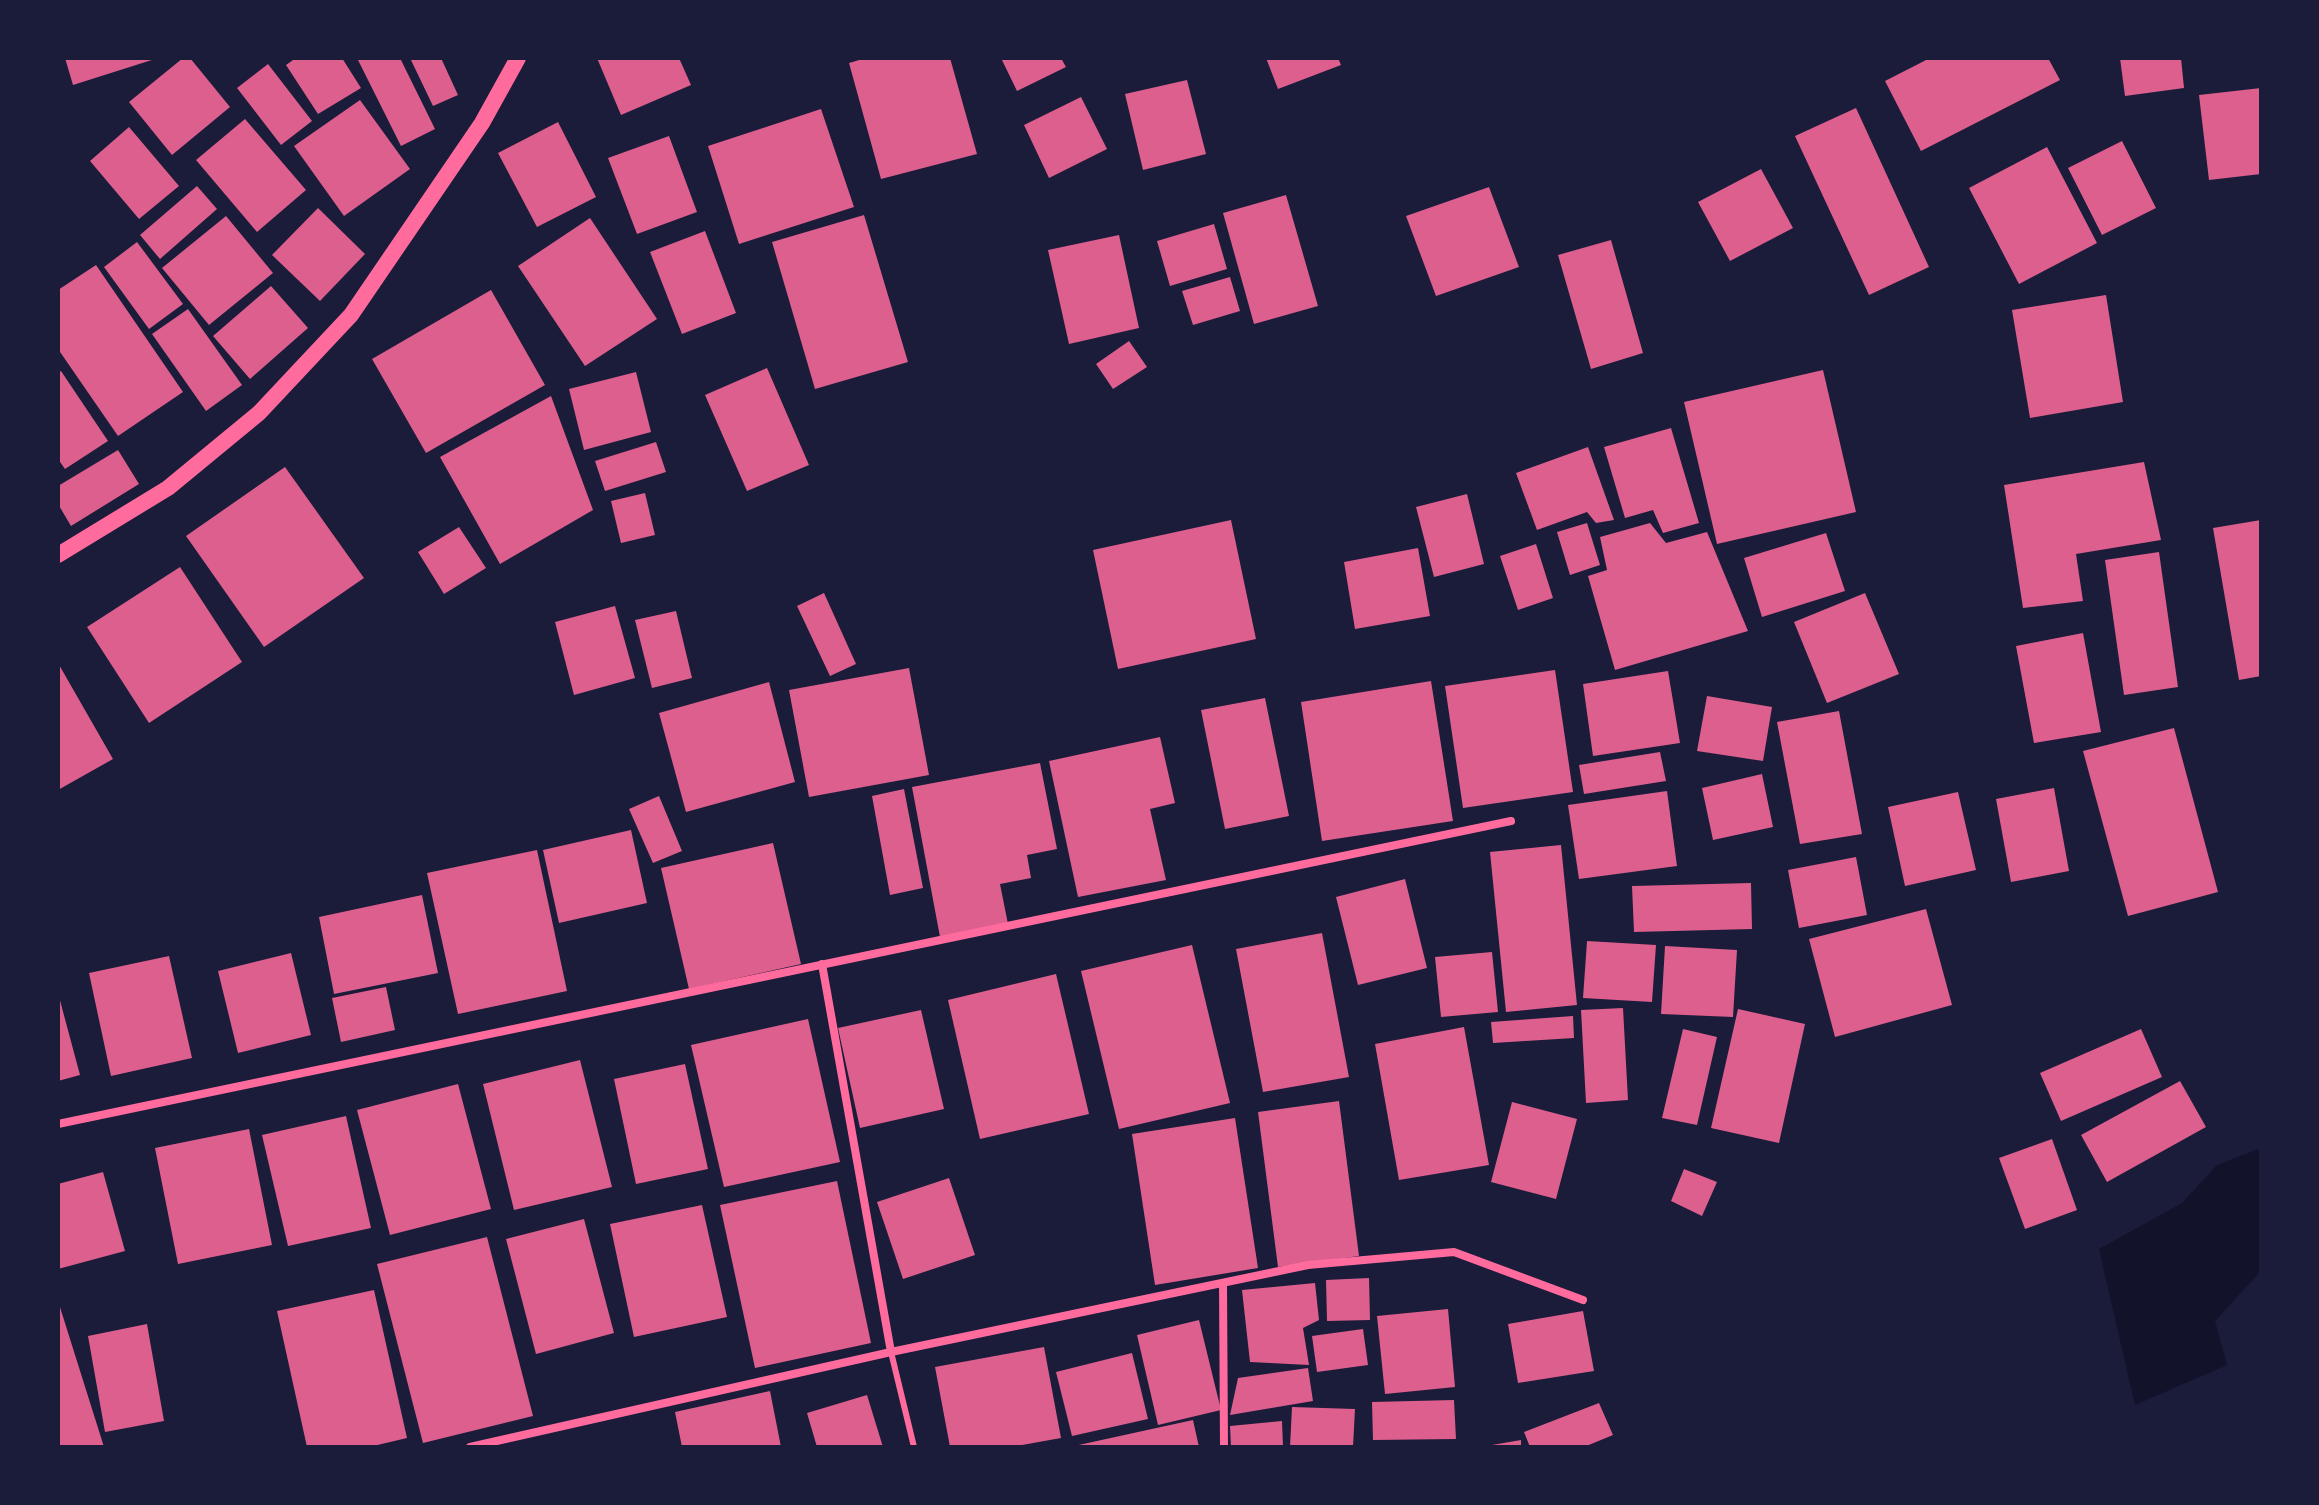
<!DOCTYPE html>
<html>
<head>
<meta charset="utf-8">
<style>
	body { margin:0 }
	#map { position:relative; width:2319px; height:1505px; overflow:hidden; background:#1b1b3a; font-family:Raleway,sans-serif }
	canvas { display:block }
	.frame { position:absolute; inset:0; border:60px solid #1b1b3a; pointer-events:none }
</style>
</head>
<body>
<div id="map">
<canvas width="2319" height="1505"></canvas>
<div class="frame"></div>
</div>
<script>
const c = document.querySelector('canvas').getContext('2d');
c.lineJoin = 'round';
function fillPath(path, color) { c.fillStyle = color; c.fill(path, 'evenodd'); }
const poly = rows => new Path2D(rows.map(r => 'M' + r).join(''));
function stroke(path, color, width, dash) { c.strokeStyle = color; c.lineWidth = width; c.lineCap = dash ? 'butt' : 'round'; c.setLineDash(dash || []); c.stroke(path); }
fillPath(poly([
	[2261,1148,2261,1271,2215,1321,2227,1365,2135,1405,2099,1249,2182,1203,2217,1165]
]), '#12122b');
fillPath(poly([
	[65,58,155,58,155,59,73,85],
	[183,58,190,58,230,107,172,155,129,102],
	[296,58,342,58,361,88,318,114,286,65],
	[357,58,400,58,435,129,401,146],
	[410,58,441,58,458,95,433,106],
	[597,58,679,58,691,85,621,115],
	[866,58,950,58,977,154,881,179,849,63],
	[1001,58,1061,58,1066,67,1017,91],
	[1266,58,1338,58,1341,65,1278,89],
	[1930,58,2048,58,2060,80,1921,151,1885,81],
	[2120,58,2181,58,2184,88,2125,96],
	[268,64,312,121,281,145,237,88],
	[1187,80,1206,154,1143,170,1125,94],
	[2261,88,2261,174,2209,180,2199,95],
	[1081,97,1107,149,1049,178,1024,125],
	[360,100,410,169,344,216,294,146],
	[1856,108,1929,267,1869,295,1795,136],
	[821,109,854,207,739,244,708,146],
	[245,119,306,190,257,232,196,160],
	[558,122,596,197,537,227,498,153],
	[129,127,179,186,139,219,90,161],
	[669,136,697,212,637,234,608,158],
	[2122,141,2156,208,2102,235,2068,168],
	[2047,147,2097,243,2019,284,1969,188],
	[1761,169,1793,228,1730,261,1698,202],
	[197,186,217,209,160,259,140,235],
	[1489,187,1519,267,1436,296,1406,216],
	[1286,195,1318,306,1254,324,1223,213],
	[318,208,365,254,320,301,272,255],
	[864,215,908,362,815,389,772,242],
	[226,216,273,273,209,325,162,268],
	[590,218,657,319,585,366,518,266],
	[1214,224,1227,269,1170,286,1157,241],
	[705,231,736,313,682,334,650,252],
	[1119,235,1139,328,1069,344,1048,250],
	[1611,240,1643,353,1591,369,1558,255],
	[137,242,183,304,149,329,104,267],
	[96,265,183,392,118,436,58,349,58,290],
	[1230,277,1240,311,1193,325,1182,291],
	[271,286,308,328,250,379,213,336],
	[491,290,545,385,426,453,372,359],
	[2106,295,2123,402,2030,418,2012,310],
	[188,309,242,385,206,411,152,334],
	[1129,341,1147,367,1113,389,1096,364],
	[767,368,809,465,747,491,705,395],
	[1823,370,1856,512,1717,544,1684,402],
	[61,371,108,441,65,469,58,459,58,373],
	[636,372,651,432,584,450,569,389],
	[551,396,593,510,500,564,440,457],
	[1671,428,1699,523,1663,533,1653,510,1625,518,1604,447],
	[656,442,666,472,605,491,595,461],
	[1588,447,1614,520,1596,523,1587,512,1537,530,1516,473],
	[118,450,139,484,71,526,58,504,58,486],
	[2144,462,2161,540,2076,554,2083,601,2023,608,2004,485],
	[285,467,364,578,264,647,186,536],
	[645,493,655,535,621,543,611,501],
	[1467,494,1484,564,1434,577,1416,507],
	[1231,520,1256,639,1118,669,1093,550],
	[2261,520,2261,676,2239,680,2213,528],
	[1587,523,1600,565,1570,575,1557,532],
	[1650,523,1666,543,1707,532,1748,631,1615,670,1588,576,1607,570,1600,537],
	[459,527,486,568,444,594,418,552],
	[1826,533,1845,591,1762,617,1744,558],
	[1536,544,1553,598,1518,610,1500,556],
	[1418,548,1430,616,1355,629,1344,562],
	[2159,552,2178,687,2124,695,2105,560],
	[180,567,242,662,149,723,87,627],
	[824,593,856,664,830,676,797,606],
	[1865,593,1899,674,1827,703,1794,622],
	[615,606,635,678,574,695,555,622],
	[676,611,692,678,652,688,635,620],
	[2083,633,2101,732,2034,743,2016,646],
	[58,663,113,759,58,790],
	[909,668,929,775,809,797,789,690],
	[1555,670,1573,792,1463,808,1445,686],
	[1668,671,1680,743,1593,756,1583,684],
	[1431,681,1453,821,1322,841,1301,702],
	[769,682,795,782,686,812,659,713],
	[1707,696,1772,707,1763,761,1697,751],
	[1265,698,1289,816,1225,829,1201,710],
	[1839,711,1862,834,1800,844,1777,722],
	[2174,728,2218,892,2128,916,2083,751],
	[1160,737,1175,803,1150,809,1166,880,1078,897,1049,761],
	[1660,752,1666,781,1584,794,1579,765],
	[1040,763,1057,849,1027,855,1031,878,1000,884,1008,924,940,937,912,787],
	[1762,774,1773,827,1713,840,1702,788],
	[2054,788,2069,871,2011,882,1996,799],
	[904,789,923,888,890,895,872,796],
	[1667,791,1677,866,1579,879,1568,805],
	[1958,792,1976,870,1905,886,1888,807],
	[659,796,682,851,653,863,629,809],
	[631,830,647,903,559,923,543,850],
	[773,843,801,964,689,989,661,868],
	[1561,845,1577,1005,1506,1012,1490,852],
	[537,850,567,991,458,1014,427,873],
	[1856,857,1867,915,1799,928,1788,870],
	[1405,879,1427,968,1358,985,1336,897],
	[1751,883,1752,929,1634,932,1632,886],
	[422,895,438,973,334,994,319,917],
	[1926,909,1952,1005,1835,1037,1809,939],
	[1322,933,1349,1077,1263,1092,1236,949],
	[1587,941,1656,945,1652,1002,1583,998],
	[1192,945,1230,1103,1119,1129,1081,971],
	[1665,946,1737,950,1733,1017,1661,1014],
	[1492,952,1498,1012,1441,1017,1435,957],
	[291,953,311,1035,238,1053,218,971],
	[169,956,192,1058,111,1076,89,973],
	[1056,974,1089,1114,980,1139,948,1000],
	[386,987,395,1030,341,1042,332,998],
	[58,993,80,1075,58,1081],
	[1623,1008,1628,1100,1586,1103,1581,1010],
	[1738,1009,1805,1024,1779,1143,1711,1128],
	[921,1010,944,1109,860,1128,838,1028],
	[1573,1016,1574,1038,1493,1043,1491,1022],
	[808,1019,840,1162,724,1187,691,1045],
	[1464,1027,1489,1165,1399,1180,1375,1044],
	[1683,1029,1717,1037,1697,1125,1662,1118],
	[2141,1029,2162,1077,2061,1121,2040,1073],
	[580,1060,612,1187,514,1210,483,1084],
	[685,1064,708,1169,636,1184,614,1079],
	[2180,1081,2206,1127,2107,1182,2081,1135],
	[458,1084,491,1209,390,1235,357,1110],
	[1339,1101,1359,1256,1278,1267,1258,1112],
	[1512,1102,1577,1119,1556,1199,1491,1182],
	[346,1116,371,1228,288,1246,262,1135],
	[1235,1118,1258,1268,1155,1285,1132,1134],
	[249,1129,272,1245,178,1264,155,1148],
	[2052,1139,2077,1210,2025,1229,1999,1158],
	[1684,1169,1717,1182,1702,1216,1671,1201],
	[103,1172,125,1251,58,1269,58,1184],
	[949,1178,975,1255,903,1279,877,1202],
	[837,1181,871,1343,755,1368,720,1205],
	[702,1205,727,1317,634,1337,610,1224],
	[584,1219,614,1333,536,1354,506,1239],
	[487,1237,533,1416,423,1443,377,1264],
	[1369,1278,1370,1320,1327,1321,1326,1280],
	[1315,1283,1319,1320,1303,1328,1309,1365,1250,1362,1242,1290],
	[374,1290,407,1438,369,1447,307,1447,277,1311],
	[58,1304,59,1304,104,1447,58,1447],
	[1448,1309,1455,1387,1385,1394,1377,1316],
	[1583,1311,1594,1371,1518,1383,1508,1324],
	[1199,1320,1221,1410,1158,1425,1137,1335],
	[147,1324,164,1421,105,1432,88,1336],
	[1363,1329,1368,1365,1317,1372,1312,1336],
	[1044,1347,1061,1438,1011,1447,950,1447,935,1367],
	[1132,1353,1148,1419,1072,1436,1056,1372],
	[1308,1368,1313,1401,1230,1415,1238,1378],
	[770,1391,781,1447,682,1447,675,1412],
	[867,1395,883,1447,817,1447,807,1413],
	[1454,1400,1456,1439,1373,1440,1372,1402],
	[1599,1403,1613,1435,1584,1447,1530,1447,1524,1432],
	[1292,1407,1355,1409,1353,1447,1290,1447],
	[1193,1420,1199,1447,1075,1447,1074,1446],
	[1282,1421,1283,1447,1231,1447,1230,1426],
	[1521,1440,1521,1447,1492,1447,1492,1445]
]), '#dd5f8e');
stroke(poly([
	[891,1352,914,1447]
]), '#ff6b9d', 6);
stroke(poly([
	[822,964,891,1352],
	[58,1124,1511,821],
	[1223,1283,1224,1447],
	[470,1447,891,1352,1308,1265,1454,1252,1583,1300]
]), '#ff6b9d', 8);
stroke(poly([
	[58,555,168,488,259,413,351,315,482,123,518,58]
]), '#ff6b9d', 16);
</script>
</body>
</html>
